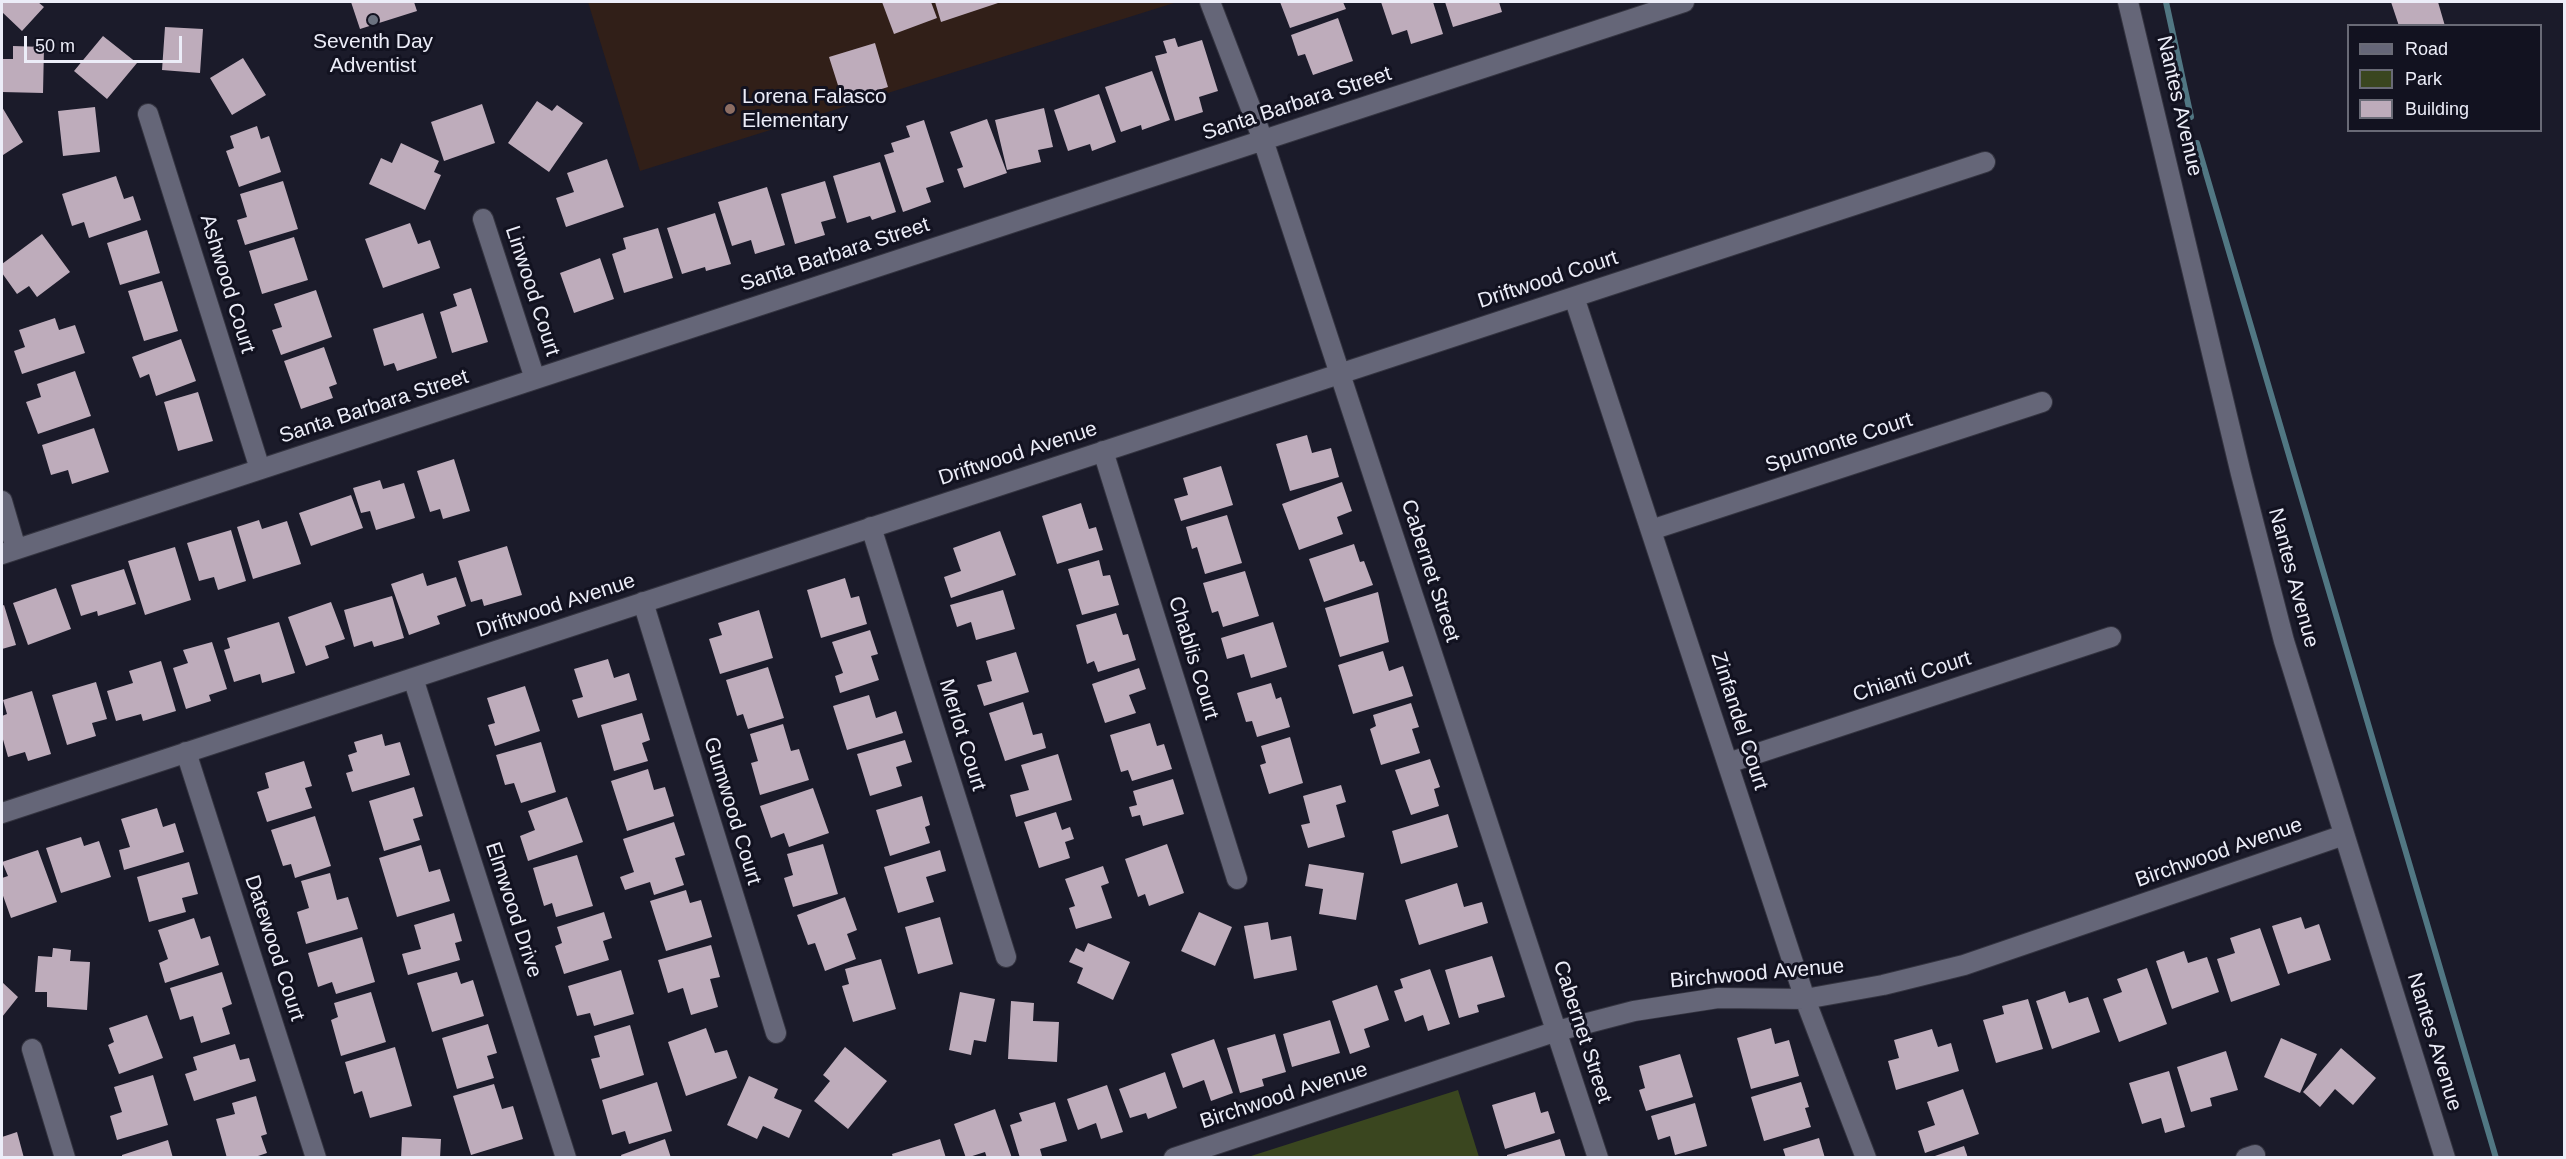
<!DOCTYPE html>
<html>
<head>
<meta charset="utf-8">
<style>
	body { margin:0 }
	#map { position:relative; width:2566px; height:1159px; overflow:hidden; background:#1b1b2a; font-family:Arial,sans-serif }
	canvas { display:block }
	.frame { position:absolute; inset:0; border:3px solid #ecedf8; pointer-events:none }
	.legend { position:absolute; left:2347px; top:24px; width:195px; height:108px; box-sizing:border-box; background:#121220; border:2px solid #696a76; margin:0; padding:8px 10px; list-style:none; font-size:18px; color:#ecedf8 }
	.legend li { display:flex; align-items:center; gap:12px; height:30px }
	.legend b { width:30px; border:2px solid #696a76 }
	.scale { position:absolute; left:24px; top:36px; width:158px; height:27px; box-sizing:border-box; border:3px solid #ecedf8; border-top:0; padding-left:8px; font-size:18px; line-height:21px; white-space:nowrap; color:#ecedf8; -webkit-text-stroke:4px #121220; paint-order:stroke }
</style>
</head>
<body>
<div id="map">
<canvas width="2566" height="1159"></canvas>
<div class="frame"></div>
<ul class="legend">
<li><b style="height:8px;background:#656678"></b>Road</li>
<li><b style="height:16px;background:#3a461f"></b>Park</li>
<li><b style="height:16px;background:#beacbb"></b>Building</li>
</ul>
<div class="scale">50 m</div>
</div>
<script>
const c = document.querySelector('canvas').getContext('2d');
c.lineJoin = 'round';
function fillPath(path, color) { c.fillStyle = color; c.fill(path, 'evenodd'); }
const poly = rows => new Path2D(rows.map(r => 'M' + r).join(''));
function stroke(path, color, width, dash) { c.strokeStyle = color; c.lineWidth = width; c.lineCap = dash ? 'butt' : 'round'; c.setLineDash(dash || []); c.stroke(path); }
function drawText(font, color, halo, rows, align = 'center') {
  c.font = font + ' Arial,sans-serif'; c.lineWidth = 6; c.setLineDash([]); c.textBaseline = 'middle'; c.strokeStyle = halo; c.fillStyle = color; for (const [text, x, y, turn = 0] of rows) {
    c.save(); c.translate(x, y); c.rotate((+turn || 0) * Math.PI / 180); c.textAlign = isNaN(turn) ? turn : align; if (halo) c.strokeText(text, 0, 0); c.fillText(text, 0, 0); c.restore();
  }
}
fillPath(poly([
	[588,2,1177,2,640,171]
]), '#311f18');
fillPath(poly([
	[1458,1090,1479,1157,1248,1157]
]), '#3a461f');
stroke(poly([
	[2166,2,2191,117],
	[2197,143,2496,1158]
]), '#517783', 6);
fillPath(poly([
	[2,2,38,2,44,7,22,31,2,12],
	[351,2,414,2,417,11,360,29],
	[882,2,931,2,937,18,894,34],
	[935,2,1001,2,941,22],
	[1280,2,1343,2,1346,9,1290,28],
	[1381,2,1433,2,1443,34,1411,44,1407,30,1392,35],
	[1445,2,1499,2,1502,12,1453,27],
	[2391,2,2438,2,2445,26,2399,26],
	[1338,18,1353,61,1313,75,1305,54,1298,56,1291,35],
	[165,27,203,29,200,73,162,70],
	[103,36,137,63,107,99,74,71],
	[1175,38,1178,47,1202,40,1218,91,1199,97,1203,112,1175,121,1155,56,1167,53,1163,41],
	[875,43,888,87,843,101,829,57],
	[13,46,44,47,43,93,2,92,2,59,13,59],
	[243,58,266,95,232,115,210,78],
	[1152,71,1170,120,1142,130,1141,125,1121,132,1105,87],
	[1099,94,1116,142,1092,151,1090,144,1068,151,1054,110],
	[537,101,552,111,557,105,583,123,549,172,508,143],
	[482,104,495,143,444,161,431,122],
	[2,107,23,142,3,155,2,151],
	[95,107,100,152,63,156,58,111],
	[1044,108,1053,147,1038,150,1041,162,1007,170,995,120],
	[987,119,1007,173,964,188,957,169,963,167,950,132],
	[924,120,944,182,926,188,931,202,903,212,884,155,894,152,891,143,910,137,906,126],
	[257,126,261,139,269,136,281,172,239,187,226,151,234,148,230,136],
	[401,143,439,161,434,172,441,175,425,210,369,184,381,158,392,163],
	[607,159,624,207,566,227,556,198,574,192,567,173],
	[880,162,896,212,872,220,870,216,847,223,833,176],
	[116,176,124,199,133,196,141,220,89,238,84,222,72,226,62,194],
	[283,181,298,229,245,245,237,220,247,217,240,194],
	[825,181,836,218,821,222,825,235,795,244,781,194],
	[767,187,785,245,755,254,751,240,732,246,718,202],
	[715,213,731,264,706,271,705,267,682,274,667,228],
	[410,223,418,244,430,240,440,268,383,288,365,239],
	[658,228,673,278,624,293,612,254,626,249,623,238],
	[147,230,160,273,120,285,107,243],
	[42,234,70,272,37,297,29,286,17,294,2,273,2,264],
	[294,237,308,280,262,294,249,251],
	[600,258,614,299,574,313,560,273],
	[162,281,178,331,144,341,128,291],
	[471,288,488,342,452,353,440,312,457,306,453,294],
	[316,290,332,337,281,355,272,330,282,327,274,304],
	[423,313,437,358,397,371,394,363,384,366,373,329],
	[55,318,59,330,75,325,85,353,22,374,14,351,25,347,19,330],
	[181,339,196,381,156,396,149,374,140,378,132,357],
	[324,347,337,384,329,387,333,398,301,409,284,361],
	[75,371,91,416,38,434,26,402,41,397,37,384],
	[198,392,213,441,178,451,164,402],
	[94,428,109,472,72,484,68,470,51,475,42,445],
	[1307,435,1312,453,1331,448,1339,477,1290,491,1276,444],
	[454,459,470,511,443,519,440,509,430,512,417,471],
	[1221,466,1233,505,1181,521,1174,499,1188,495,1183,478],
	[380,480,383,489,404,483,415,518,376,530,370,511,361,513,353,488],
	[1342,482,1352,511,1337,517,1343,534,1299,550,1282,504],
	[351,495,363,528,311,546,299,513],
	[1081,503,1089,529,1096,527,1103,550,1057,564,1042,516],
	[1227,515,1242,563,1205,574,1197,547,1192,549,1186,527],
	[259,520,262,529,287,521,301,564,253,579,237,527],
	[231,530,246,581,218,590,214,577,199,581,187,543],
	[1000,531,1016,575,951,598,944,577,961,571,953,548],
	[1354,544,1360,562,1364,561,1373,585,1324,602,1309,559],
	[507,546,522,595,484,606,482,599,471,602,458,561],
	[175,547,191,600,145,615,128,561],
	[1099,560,1103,576,1110,575,1119,605,1082,615,1068,569],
	[124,569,136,604,98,616,97,611,81,616,71,585],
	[1245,571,1259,616,1223,627,1218,611,1212,613,1203,583],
	[423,573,427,586,456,577,466,606,437,616,440,624,409,635,391,584],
	[845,578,851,598,859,596,867,624,821,638,807,590],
	[56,588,71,629,28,645,13,603],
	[1003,590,1015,629,976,640,971,622,957,627,950,605],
	[1378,592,1389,642,1340,657,1325,608],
	[392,596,404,638,374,647,372,641,354,647,344,610],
	[331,602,345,639,325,646,329,658,306,666,288,617],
	[4,605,16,645,2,649,2,606],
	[759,610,773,658,720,674,709,639,722,635,718,623],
	[1116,613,1123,635,1128,634,1136,660,1098,672,1094,661,1087,664,1076,625],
	[279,622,295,673,262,683,260,674,234,682,224,650,230,648,227,638],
	[1273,622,1287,667,1251,678,1244,654,1227,659,1221,638],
	[870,630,878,654,871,656,879,680,840,693,835,676,843,673,832,642],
	[212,642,227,689,209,695,211,701,186,709,173,668,188,663,183,650],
	[1383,651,1389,671,1403,666,1413,696,1353,714,1338,665],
	[1016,652,1029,692,984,706,977,685,992,681,986,661],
	[608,659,614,678,629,673,637,700,578,718,572,700,583,697,574,669],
	[161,661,176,711,143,721,141,714,116,721,107,691,133,683,129,671],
	[768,667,784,718,748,729,743,714,737,716,726,680],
	[1139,668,1146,689,1129,695,1136,713,1105,723,1092,684],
	[96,682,107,719,92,723,96,736,67,745,52,695],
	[1271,683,1276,699,1281,697,1290,727,1257,737,1252,721,1246,722,1237,693],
	[525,686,540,731,495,746,488,725,495,723,487,698],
	[32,691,51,754,28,761,25,752,8,757,2,736,2,716,7,714,3,700],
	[869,695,876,718,896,711,903,733,847,750,833,706],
	[1023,702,1033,735,1042,733,1046,748,1005,761,989,713],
	[1411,703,1419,727,1412,729,1420,753,1381,765,1370,729,1376,726,1373,715],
	[642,713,650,740,642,743,648,761,614,771,601,725],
	[1150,723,1157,746,1164,744,1172,769,1132,781,1128,770,1121,772,1110,735],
	[783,724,791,751,799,749,809,780,760,795,751,763,758,761,750,734],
	[382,734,385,746,400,742,410,775,352,792,346,773,353,771,348,755,357,752,354,742],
	[1290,737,1303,783,1269,794,1260,765,1266,763,1261,746],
	[905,740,912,762,896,767,902,786,870,796,857,754],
	[541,742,556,792,521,803,514,783,505,785,496,755],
	[1058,754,1072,800,1016,817,1010,795,1029,790,1021,765],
	[1430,759,1440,787,1434,789,1439,806,1411,815,1395,770],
	[304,761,312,786,305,788,312,808,267,822,257,792,269,788,265,773],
	[648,769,654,790,665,787,674,816,627,831,611,781],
	[1173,779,1184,814,1143,826,1140,815,1132,817,1129,807,1137,805,1133,791],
	[1341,785,1346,802,1336,805,1345,837,1308,848,1301,825,1310,823,1303,796],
	[414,787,423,816,413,819,420,840,384,851,369,801],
	[813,788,829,833,789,847,784,833,771,838,760,806],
	[922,796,930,825,925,827,930,843,890,856,876,810],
	[567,797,583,842,528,861,520,836,535,830,528,811],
	[157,808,163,827,175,823,184,852,124,870,119,850,130,847,121,819],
	[1056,812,1062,830,1070,827,1074,839,1065,842,1070,858,1039,868,1024,822],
	[1448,814,1458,847,1401,864,1392,831],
	[315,816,331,866,295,878,291,864,283,866,271,830],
	[674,822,685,855,675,858,684,885,654,895,650,882,625,890,620,877,634,872,623,839],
	[81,837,84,846,99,841,111,877,61,893,46,848],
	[823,844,838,894,793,907,784,878,793,875,787,854],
	[1167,844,1184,893,1149,906,1145,894,1138,897,1125,859],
	[421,845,429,872,440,869,450,901,397,917,379,858],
	[38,850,57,902,11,918,2,893,2,878,8,876,2,862],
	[940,850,946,871,926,877,934,902,898,913,884,867],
	[577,855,593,906,556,917,552,903,544,906,533,868],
	[189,862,198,894,182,898,186,912,149,922,137,877],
	[1309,864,1364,873,1356,920,1319,914,1323,889,1305,886],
	[1103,866,1109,883,1101,886,1112,918,1076,929,1069,908,1075,906,1065,879],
	[330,873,337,900,348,897,358,929,306,944,297,912,309,908,301,881],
	[1457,883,1464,907,1482,902,1488,923,1419,945,1405,900],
	[686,890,690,903,701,900,712,937,666,951,650,901],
	[845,897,857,930,847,934,856,959,825,971,815,943,808,945,797,915],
	[604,912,612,938,603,941,609,960,564,974,555,946,562,943,557,927],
	[1199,912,1232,927,1215,966,1181,951],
	[454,913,462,941,455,943,460,960,408,975,402,954,421,949,414,925],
	[940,917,953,964,918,974,905,927],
	[2301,917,2305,929,2319,924,2331,960,2288,974,2272,926],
	[194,918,201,939,210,936,219,965,165,983,159,963,168,959,158,930],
	[1268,922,1271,940,1291,936,1297,970,1254,979,1244,926],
	[2260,928,2280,985,2231,1002,2217,959,2235,953,2230,938],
	[362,937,375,982,336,994,332,982,318,987,308,953],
	[1088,943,1130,962,1113,1000,1077,983,1083,968,1069,962,1076,948,1084,952],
	[711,945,720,977,710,979,718,1007,691,1015,683,988,668,993,658,960],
	[53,948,71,950,70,961,90,962,87,1010,47,1007,47,992,35,992,38,956,52,957],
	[2184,951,2188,963,2207,957,2219,992,2172,1009,2156,961],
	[1492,956,1505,997,1477,1005,1479,1012,1459,1018,1445,970],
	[881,959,896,1009,853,1022,842,986,849,984,845,969],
	[2147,968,2167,1024,2119,1042,2103,999,2122,992,2117,979],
	[1430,969,1450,1024,1428,1031,1423,1015,1405,1022,1394,991,1403,988,1400,979],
	[621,970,634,1014,594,1026,590,1013,577,1016,568,986],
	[222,972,232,1004,222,1008,230,1034,201,1043,193,1016,180,1020,170,988],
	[457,972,461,984,473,980,484,1016,432,1032,417,983],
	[2,982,18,997,2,1017],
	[1377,985,1389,1020,1364,1029,1370,1047,1350,1054,1332,1001],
	[2065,991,2069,1003,2088,997,2100,1032,2052,1049,2036,1001],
	[371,992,386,1042,341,1056,331,1020,338,1017,334,1003],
	[960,992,995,999,986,1042,974,1040,971,1055,949,1050],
	[2028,999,2043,1049,1996,1063,1983,1020,2004,1014,2002,1006],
	[1011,1001,1034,1003,1033,1021,1059,1022,1057,1062,1008,1059],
	[147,1015,163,1058,119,1074,108,1045,114,1042,109,1028],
	[1330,1020,1340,1053,1292,1067,1283,1034],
	[488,1024,497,1053,487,1056,494,1078,457,1089,442,1038],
	[630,1025,644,1075,600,1089,591,1059,600,1057,594,1036],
	[706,1028,715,1053,727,1050,737,1078,686,1096,668,1042],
	[1771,1028,1775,1044,1789,1040,1799,1076,1751,1089,1737,1038],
	[1932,1029,1938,1047,1951,1043,1959,1071,1896,1090,1888,1061,1899,1058,1894,1040],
	[1275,1034,1286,1072,1262,1079,1264,1086,1240,1093,1227,1048],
	[2281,1038,2317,1054,2300,1093,2264,1077],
	[1214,1039,1233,1093,1211,1101,1204,1080,1183,1088,1171,1054],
	[235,1044,240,1060,249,1058,256,1081,194,1101,185,1074,197,1070,193,1057],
	[395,1047,412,1106,370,1118,362,1091,354,1094,345,1062],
	[845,1047,887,1081,848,1129,814,1101,830,1081,823,1075],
	[2341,1048,2376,1078,2353,1105,2335,1089,2320,1107,2303,1092],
	[2226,1051,2238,1090,2210,1098,2212,1106,2191,1112,2177,1067],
	[1680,1054,1693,1097,1646,1111,1639,1090,1645,1088,1639,1066],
	[2169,1071,2185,1127,2165,1133,2161,1118,2142,1124,2129,1083],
	[1165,1072,1177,1108,1148,1119,1146,1113,1130,1118,1119,1089],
	[153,1075,168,1125,117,1140,110,1116,122,1112,114,1087],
	[749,1076,778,1089,774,1098,802,1110,789,1138,763,1126,757,1139,727,1125],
	[657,1082,672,1131,629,1144,625,1131,612,1135,602,1100],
	[1801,1082,1809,1107,1805,1108,1811,1127,1764,1141,1751,1097],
	[494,1084,502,1109,513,1106,523,1139,471,1155,453,1096],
	[1107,1085,1123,1132,1101,1139,1096,1123,1078,1130,1067,1099],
	[1963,1089,1979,1134,1925,1153,1918,1131,1935,1125,1927,1102],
	[1535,1092,1541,1113,1548,1111,1555,1133,1505,1149,1492,1105],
	[256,1096,267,1134,261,1136,267,1153,252,1158,227,1158,216,1119,235,1114,232,1103],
	[1055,1102,1067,1141,1040,1149,1042,1156,1020,1158,1010,1125,1022,1121,1019,1113],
	[1695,1103,1707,1146,1675,1155,1670,1136,1658,1140,1651,1116],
	[995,1109,1012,1158,987,1158,985,1152,966,1158,954,1124],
	[17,1132,24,1158,2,1158,2,1137],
	[402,1137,441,1139,440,1158,401,1158],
	[1819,1138,1825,1158,1786,1158,1783,1149],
	[665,1139,671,1158,622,1158,621,1155],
	[940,1139,946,1158,893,1158,892,1154],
	[1560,1139,1566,1158,1507,1158,1507,1155],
	[168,1140,173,1158,122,1158,122,1155],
	[1964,1146,1968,1158,1932,1158,1932,1157]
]), '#beacbb');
const street = poly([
	[1210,2,1263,140,1598,1158],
	[2128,2,2241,474,2284,641,2445,1158],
	[148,114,260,469],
	[483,219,535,379],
	[1574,297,1805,999,1866,1158],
	[1103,451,1237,879],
	[2,501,16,549],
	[871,527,1006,957],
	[1651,530,2042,402],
	[2,554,1684,2],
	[643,602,776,1033],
	[413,678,566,1158],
	[186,752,316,1158],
	[1728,763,2111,637],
	[2,813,1985,162],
	[32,1049,65,1158],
	[1174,1158,1557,1031,1634,1011,1718,998,1805,999,1883,985,1964,965,2344,835],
	[2246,1158,2255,1155]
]);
stroke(street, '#343440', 22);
stroke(street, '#656678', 20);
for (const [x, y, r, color] of [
	[373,20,6,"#6b7280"],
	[730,109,6,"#8d6e63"]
]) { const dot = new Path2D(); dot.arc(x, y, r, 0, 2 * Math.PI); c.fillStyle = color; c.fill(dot); stroke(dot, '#121220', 2); }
drawText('21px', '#ecedf8', '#121220', [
	["Seventh Day",373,42],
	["Adventist",373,66],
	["Lorena Falasco",742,97,"left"],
	["Elementary",742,121,"left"]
]);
drawText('21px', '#ecedf8', '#121220', [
	["Santa Barbara Street",1297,104,-18],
	["Nantes Avenue",2179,106,77],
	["Santa Barbara Street",835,255,-18],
	["Driftwood Court",1548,280,-18],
	["Ashwood Court",227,284,73],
	["Linwood Court",532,291,72],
	["Santa Barbara Street",374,407,-18],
	["Spumonte Court",1839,443,-18],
	["Driftwood Avenue",1018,454,-18],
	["Cabernet Street",1430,571,72],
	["Nantes Avenue",2293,578,75],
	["Driftwood Avenue",556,606,-18],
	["Chablis Court",1193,658,73],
	["Chianti Court",1912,677,-18],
	["Zinfandel Court",1739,721,72],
	["Merlot Court",962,735,73],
	["Gumwood Court",732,811,73],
	["Birchwood Avenue",2219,853,-19],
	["Elmwood Drive",513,910,72],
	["Datewood Court",274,948,72],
	["Birchwood Avenue",1757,974,-5],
	["Cabernet Street",1582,1032,72],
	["Nantes Avenue",2434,1042,73],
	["Birchwood Avenue",1284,1096,-18]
]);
</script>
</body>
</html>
